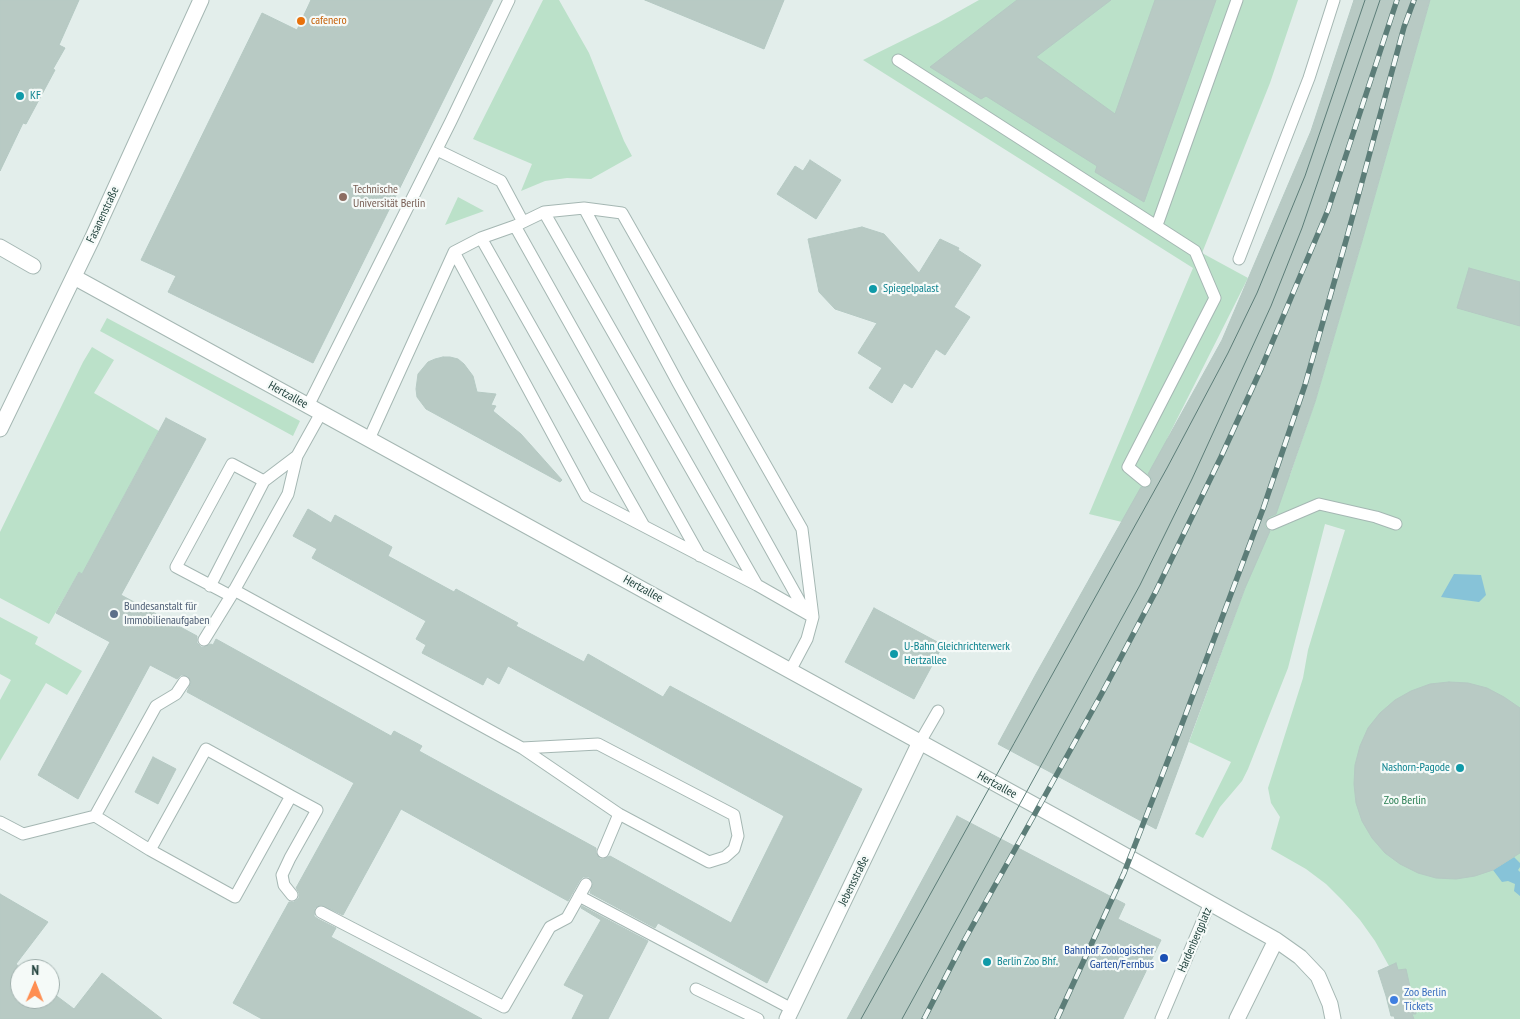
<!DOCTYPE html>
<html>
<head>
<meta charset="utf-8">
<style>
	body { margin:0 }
	#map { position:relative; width:1520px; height:1019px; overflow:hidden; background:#e3eeeb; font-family:"PT Sans Narrow",sans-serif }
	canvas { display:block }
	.north { position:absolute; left:10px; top:959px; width:50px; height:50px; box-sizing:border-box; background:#f5faf8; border:1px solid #a0b0ad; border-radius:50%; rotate:1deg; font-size:14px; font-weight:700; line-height:20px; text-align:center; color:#21423d }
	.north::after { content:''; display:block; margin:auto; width:18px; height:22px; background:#fe8e52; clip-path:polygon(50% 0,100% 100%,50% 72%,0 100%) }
</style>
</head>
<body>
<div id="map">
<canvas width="1520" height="1019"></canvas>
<div class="north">N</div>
</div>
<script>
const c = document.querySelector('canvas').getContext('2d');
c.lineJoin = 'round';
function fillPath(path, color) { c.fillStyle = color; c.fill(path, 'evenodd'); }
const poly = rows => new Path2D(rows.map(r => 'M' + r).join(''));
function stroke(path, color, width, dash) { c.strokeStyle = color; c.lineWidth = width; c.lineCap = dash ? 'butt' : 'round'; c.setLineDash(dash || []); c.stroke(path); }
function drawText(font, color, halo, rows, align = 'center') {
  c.font = font + ' "PT Sans Narrow",sans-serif'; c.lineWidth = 4.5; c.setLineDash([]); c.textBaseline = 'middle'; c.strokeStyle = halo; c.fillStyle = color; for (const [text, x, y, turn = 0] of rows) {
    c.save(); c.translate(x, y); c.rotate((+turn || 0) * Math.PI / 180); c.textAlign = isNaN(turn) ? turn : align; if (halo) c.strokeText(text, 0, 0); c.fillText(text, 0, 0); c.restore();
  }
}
fillPath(poly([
	[543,0,559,0,589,53,624,141,632,156,591,179,567,178,545,181,521,191,532,164,473,139],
	[979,0,1298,0,1270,83,1202,253,1248,278,1167,439,1290,475,1315,402,1362,241,1430,0,1520,0,1520,1019,1402,1019,1401,1015,1391,1016,1386,995,1378,971,1389,966,1375,941,1360,920,1343,901,1326,884,1306,869,1271,849,1280,817,1271,803,1268,788,1303,678,1308,650,1317,620,1345,530,1325,524,1288,668,1248,769,1242,781,1220,807,1203,838,1195,834,1231,762,1189,742,1245,588,1122,522,1089,514,1193,268,863,60,938,23],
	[458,197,484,211,445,225],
	[107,318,300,421,293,436,100,331],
	[92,347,114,360,94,393,159,431,82,574,79,572,49,624,0,598,0,532,83,362],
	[0,617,38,637,35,644,82,671,67,695,46,683,0,761,0,700,11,680,0,674]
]), '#bbe1c9');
fillPath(poly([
	[1454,574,1481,575,1486,595,1479,602,1441,597],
	[1514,857,1520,863,1520,867,1518,870,1520,872,1520,896,1514,891,1515,884,1508,881,1502,882,1493,870]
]), '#87c3d8');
const building = poly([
	[0,0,79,0,59,45,65,48,53,69,55,70,26,124,23,123,0,171,0,0],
	[311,0,493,0,313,363,168,292,176,276,141,260,262,13,297,30,311,0],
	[645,0,784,0,764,49,645,0],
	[1017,0,1111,0,1036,57,1115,114,1155,0,1216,0,1144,202,1095,172,1097,166,986,96,981,99,930,67,1017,0],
	[1354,0,1430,0,1362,241,1315,402,1276,514,1269,517,1265,523,1265,527,1270,531,1245,588,1156,829,998,744,1036,674,1141,487,1147,488,1151,485,1152,479,1148,474,1222,340,1311,131,1354,0],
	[810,160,841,180,816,219,777,194,795,166,803,171,810,160],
	[862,227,884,234,919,273,940,239,959,248,958,250,981,265,954,307,970,317,945,355,936,349,912,388,904,383,892,403,869,388,882,368,858,353,877,323,835,309,819,292,808,239,862,227],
	[1469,268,1520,282,1520,326,1457,308,1469,268],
	[443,357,450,357,458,359,464,364,473,376,477,392,496,394,491,405,496,406,493,411,521,434,562,480,560,482,426,409,417,397,416,389,418,374,428,362,435,359,443,357],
	[166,418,206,439,121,595,197,636,197,643,201,647,204,647,211,644,213,645,216,639,391,736,394,731,422,746,419,751,596,848,596,853,600,859,604,859,610,856,731,923,784,816,508,666,499,684,487,677,483,685,422,653,426,645,416,639,426,621,312,558,317,549,293,536,308,509,331,523,335,515,392,547,388,556,454,592,456,589,518,623,516,626,584,662,588,654,663,697,670,686,862,789,767,983,658,923,655,928,590,893,593,883,589,877,583,877,580,880,568,901,401,809,343,915,321,905,315,908,314,916,318,919,336,928,331,937,482,1019,262,1019,233,1003,289,902,294,902,299,898,299,893,296,888,354,783,187,692,191,682,188,676,181,675,177,679,150,665,78,799,38,775,110,642,56,613,79,572,82,574,166,418],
	[874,608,943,645,914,699,845,662,874,608],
	[1449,682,1468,683,1487,688,1504,697,1520,708,1520,853,1493,870,1475,876,1456,879,1436,878,1418,873,1400,864,1385,853,1372,838,1362,821,1356,803,1354,784,1355,765,1360,746,1368,728,1380,713,1395,700,1411,691,1430,684,1449,682],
	[153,757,176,769,158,804,135,792,153,757],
	[957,816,1125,904,1118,919,1161,940,1123,1019,847,1019,957,816],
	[0,894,48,922,16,964,22,969,20,969,20,999,50,999,50,991,74,1009,102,973,162,1019,0,1019,0,894],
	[582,906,648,941,608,1019,572,1019,584,995,564,985,601,920,581,908,582,906],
	[1396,963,1398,970,1406,969,1416,1014,1412,1014,1414,1019,1395,1019,1394,1016,1391,1016,1386,996,1378,971,1396,963]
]);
fillPath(building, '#b8cac4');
stroke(building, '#b5c9c3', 1);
const service = poly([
	[898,60,1195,251,1215,298,1128,467,1145,481],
	[437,150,501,181,523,222],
	[584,208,678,383,805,611],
	[544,212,757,585],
	[1157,225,1237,0],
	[515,226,700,556],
	[481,238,644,526],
	[454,252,586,496,757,585,813,617],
	[1239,259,1309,78,1334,0],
	[308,406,451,121,509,0],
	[369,439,454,252,481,238,515,226,544,212,584,208,622,213,802,529,813,617,807,639,790,671],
	[1272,524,1319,504,1376,517,1396,524],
	[210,586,264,481],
	[234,590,522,748,619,814,709,862,725,857,734,849,738,836,734,815,598,744,522,748],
	[231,596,176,567,232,464,264,481,297,456],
	[204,640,231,596,288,494,297,456,321,413],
	[920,742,938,711],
	[291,796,317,810,290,858,282,875,284,885,292,895],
	[95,816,150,850,235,897,291,796,206,749,150,850],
	[0,822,23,834,95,816,156,706,176,694,184,682],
	[603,852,619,814],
	[579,896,792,1009],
	[321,912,504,1007,550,927,567,918,586,884],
	[696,989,758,1019],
	[1161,1019,1210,903]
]);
const pedestrian = poly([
	[0,247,33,266]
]);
const minor = poly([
	[74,277,1069,824,1276,940,1300,957,1318,976,1330,1004,1333,1019],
	[787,1019,920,742],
	[1237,1019,1276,940]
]);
const tertiary = poly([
	[0,429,92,239,201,0]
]);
stroke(service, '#a5b7b3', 13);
stroke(pedestrian, '#a5b7b3', 17);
stroke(minor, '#a5b7b3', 17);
stroke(tertiary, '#a5b7b3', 17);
stroke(service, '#fff', 11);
stroke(pedestrian, '#fff', 15);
stroke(minor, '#fff', 15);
stroke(tertiary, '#fff', 15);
stroke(poly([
	[861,1019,1167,468,1228,353,1257,293,1305,176,1365,0],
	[902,1019,1140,585,1192,479,1271,306,1302,228,1380,0]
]), '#5c7d78', 1);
const rail = poly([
	[924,1019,964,941,1101,695,1156,591,1221,457,1261,369,1328,210,1397,0],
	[1057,1019,1124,873,1179,732,1263,509,1305,385,1347,237,1404,27,1414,0]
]);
stroke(rail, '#5c7d78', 5.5);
stroke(rail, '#f5faf8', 4, [11]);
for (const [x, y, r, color] of [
	[301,21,5,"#e8710a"],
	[20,96,5,"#0f9aa8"],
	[343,197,5,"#8d6e63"],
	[873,289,5,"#0f9aa8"],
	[114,614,5,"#5c6f8a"],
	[894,654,5,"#0f9aa8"],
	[1460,768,5,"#0f9aa8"],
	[1164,958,5,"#1a4fb4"],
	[987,962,5,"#0f9aa8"],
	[1394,1000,5,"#3f7fe0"]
]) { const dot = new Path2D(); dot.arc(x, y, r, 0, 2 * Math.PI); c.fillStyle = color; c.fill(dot); stroke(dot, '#f5faf8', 2); }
drawText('12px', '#c56008', '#f5faf8', [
	["cafenero",311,21]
], 'left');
drawText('12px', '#0d838f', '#f5faf8', [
	["KF",30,96],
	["Spiegelpalast",883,289],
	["U-Bahn Gleichrichterwerk",904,647],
	["Hertzallee",904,661],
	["Nashorn-Pagode",1450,768,"right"],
	["Berlin Zoo Bhf.",997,962]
], 'left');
drawText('12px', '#785e54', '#f5faf8', [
	["Technische",353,190],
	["Universität Berlin",353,204]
], 'left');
drawText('12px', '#21423d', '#f5faf8', [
	["Fasanenstraße",103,215,-65],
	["Hertzallee",288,395,29],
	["Hertzallee",643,589,29],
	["Hertzallee",997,785,29],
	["Jebensstraße",854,881,-64],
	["Hardenbergplatz",1195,940,-67]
]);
drawText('12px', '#4e5e75', '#f5faf8', [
	["Bundesanstalt für",124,607],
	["Immobilienaufgaben",124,621]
], 'left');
drawText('12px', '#277d51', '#f5faf8', [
	["Zoo Berlin",1405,801]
]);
drawText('12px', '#164399', '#f5faf8', [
	["Bahnhof Zoologischer",1154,951],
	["Garten/Fernbus",1154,965]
], 'right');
drawText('12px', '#366cbe', '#f5faf8', [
	["Zoo Berlin",1404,993],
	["Tickets",1404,1007]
], 'left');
</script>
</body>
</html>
